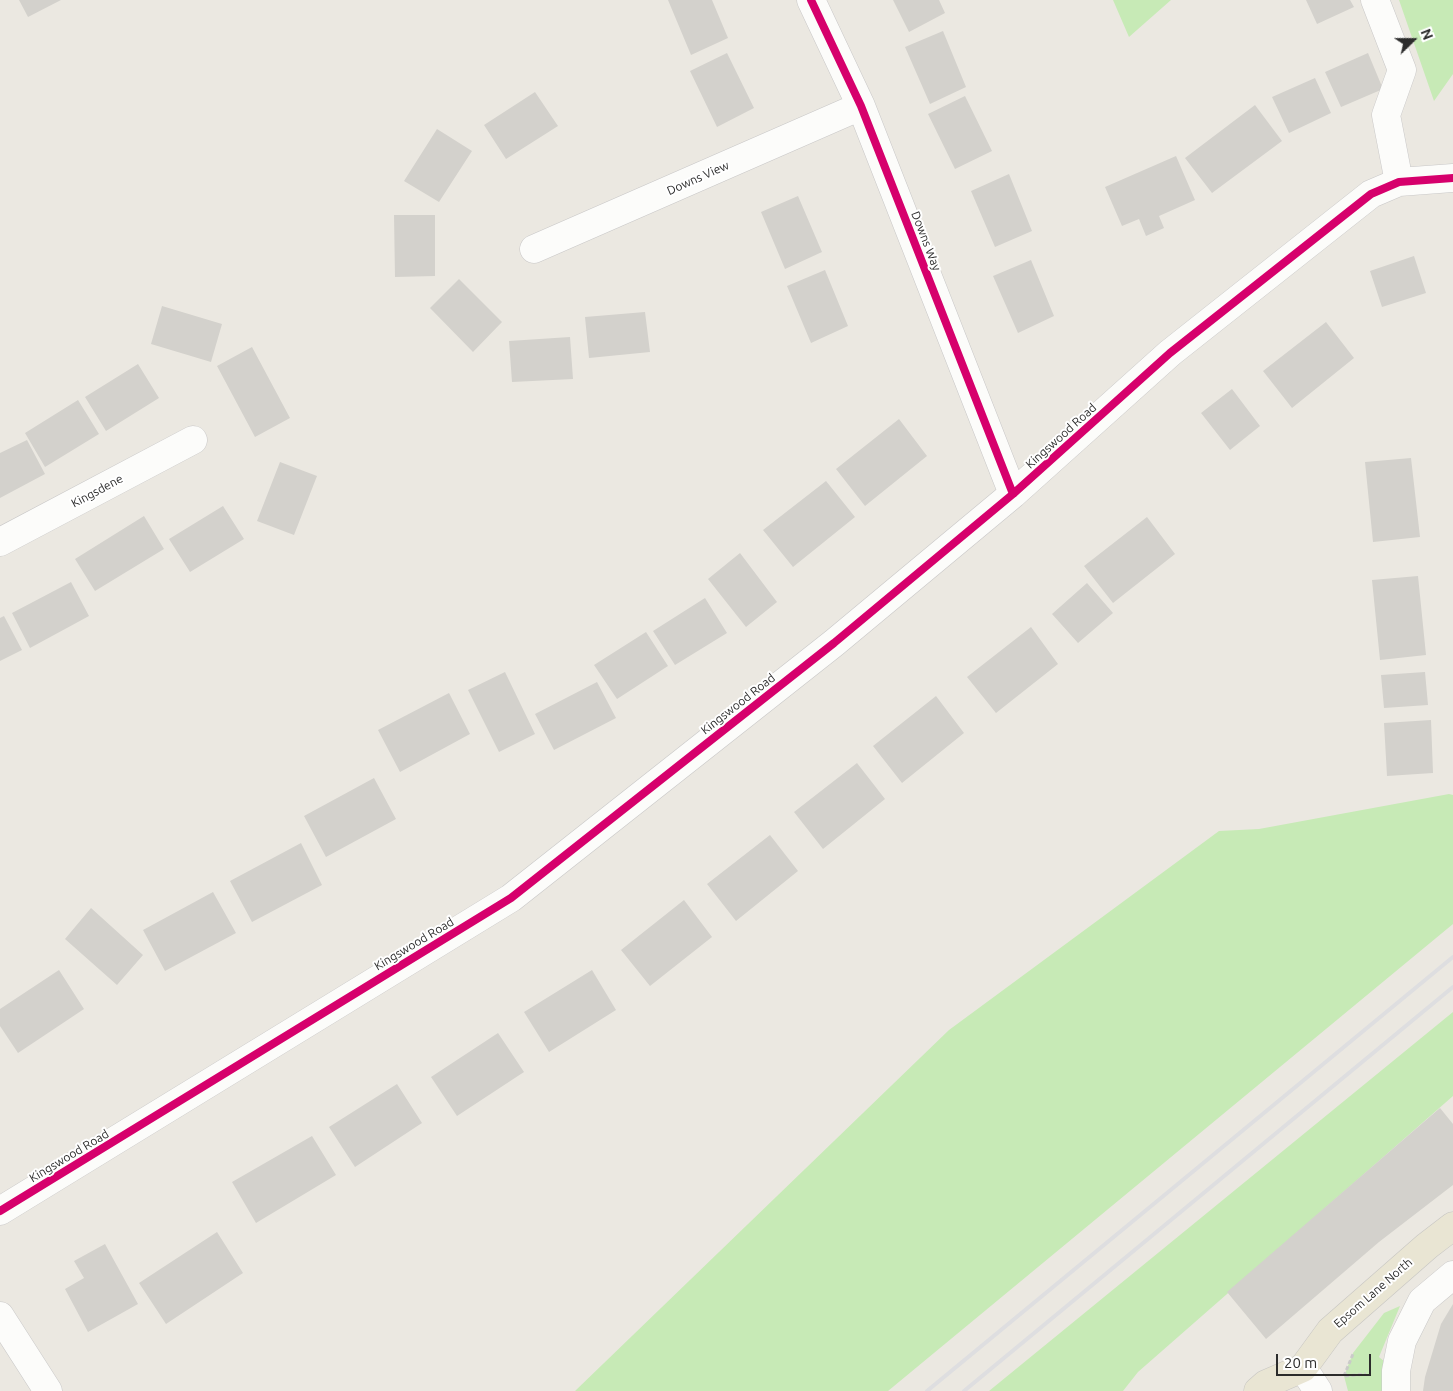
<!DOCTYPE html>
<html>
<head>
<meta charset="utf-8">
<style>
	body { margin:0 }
	#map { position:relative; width:1453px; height:1391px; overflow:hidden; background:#ebe8e1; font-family:Ubuntu,sans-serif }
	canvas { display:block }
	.north { position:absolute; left:1388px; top:15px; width:50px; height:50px; -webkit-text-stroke:4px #fff; paint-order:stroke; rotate:68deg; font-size:14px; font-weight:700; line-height:20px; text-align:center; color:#2c2c2c }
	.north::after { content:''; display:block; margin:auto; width:18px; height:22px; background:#2c2c2c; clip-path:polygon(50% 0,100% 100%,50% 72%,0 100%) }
	.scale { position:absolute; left:1276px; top:1354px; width:95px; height:22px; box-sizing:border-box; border:2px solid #2c2c2c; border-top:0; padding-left:6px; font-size:15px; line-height:18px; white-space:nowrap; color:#2c2c2c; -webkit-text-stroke:4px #fff; paint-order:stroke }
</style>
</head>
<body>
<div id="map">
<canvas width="1453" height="1391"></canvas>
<div class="north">N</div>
<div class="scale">20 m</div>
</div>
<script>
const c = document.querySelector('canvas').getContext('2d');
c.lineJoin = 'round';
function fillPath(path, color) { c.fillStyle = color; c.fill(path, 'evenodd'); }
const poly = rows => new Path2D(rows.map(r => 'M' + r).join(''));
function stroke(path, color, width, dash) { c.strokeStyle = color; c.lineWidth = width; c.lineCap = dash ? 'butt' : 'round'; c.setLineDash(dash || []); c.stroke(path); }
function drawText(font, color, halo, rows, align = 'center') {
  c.font = font + ' Ubuntu,sans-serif'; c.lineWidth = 4; c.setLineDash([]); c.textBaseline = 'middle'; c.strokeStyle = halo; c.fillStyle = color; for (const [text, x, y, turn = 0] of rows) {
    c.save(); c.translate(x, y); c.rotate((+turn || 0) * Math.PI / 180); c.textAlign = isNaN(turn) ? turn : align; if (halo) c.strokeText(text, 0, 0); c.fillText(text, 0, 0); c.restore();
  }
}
fillPath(poly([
	[1113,0,1171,0,1129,37],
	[1399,0,1453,0,1453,74,1434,101],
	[1449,794,1453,795,1453,924,888,1391,575,1391,949,1030,1219,831,1259,829],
	[1453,1012,1453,1096,1138,1372,1123,1391,989,1391],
	[1400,1306,1379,1357,1396,1371,1396,1391,1348,1391,1344,1376,1353,1353,1384,1313]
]), '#c7eab6');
fillPath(poly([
	[19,0,61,0,28,17],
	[668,0,712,0,728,38,691,55],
	[893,0,939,0,945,13,909,32],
	[1306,0,1350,0,1354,7,1317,24],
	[943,31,966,87,930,104,905,47],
	[727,53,754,108,717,127,690,71],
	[1368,53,1383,89,1341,107,1325,72],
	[1315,78,1331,113,1289,133,1272,97],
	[535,92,558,126,506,159,484,125],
	[965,96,992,151,955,169,928,114],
	[1255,105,1282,141,1212,193,1185,158],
	[437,129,472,151,439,202,404,181],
	[1176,156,1195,200,1159,216,1164,228,1146,236,1139,219,1122,226,1105,187],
	[1009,174,1032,231,995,247,971,191],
	[798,196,822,252,785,269,761,212],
	[394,215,435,215,435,276,395,277],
	[1414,256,1426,293,1382,307,1370,271],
	[1031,260,1054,316,1018,333,993,276],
	[825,270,848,326,811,343,787,286],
	[459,279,502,322,473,352,430,308],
	[162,306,222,324,211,362,151,344],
	[645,312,650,352,589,358,585,317],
	[1326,322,1354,358,1292,408,1263,371],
	[570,337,573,379,512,382,509,341],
	[252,347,290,418,255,437,217,366],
	[138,364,159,398,106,431,85,397],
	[1232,389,1260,426,1230,450,1201,413],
	[78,400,99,434,45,467,25,433],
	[899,419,927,456,865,506,836,469],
	[27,440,45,474,0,498,0,453],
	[1411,458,1420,537,1373,542,1365,462],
	[280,462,317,476,294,535,257,521],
	[826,481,855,517,793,567,763,530],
	[223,506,244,539,190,572,169,539],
	[144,516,164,549,95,591,75,559],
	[1147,517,1175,554,1113,603,1084,566],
	[740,553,777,602,746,627,708,579],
	[1418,576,1426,655,1380,660,1372,580],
	[71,582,89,616,30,648,12,613],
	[1087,583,1113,613,1078,643,1052,614],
	[705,598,727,633,675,665,653,631],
	[4,616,22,650,0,661,0,618],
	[1031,627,1058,664,996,713,967,677],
	[646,632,668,666,617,699,594,665],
	[505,672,535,734,499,752,468,690],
	[1425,672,1428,705,1384,708,1381,675],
	[597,682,616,718,554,750,535,714],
	[449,693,470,734,400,772,378,730],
	[936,696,964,733,902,783,873,746],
	[1431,720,1433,773,1387,776,1384,723],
	[857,763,885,799,823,849,794,812],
	[374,778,396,819,326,857,304,816],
	[770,835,798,871,736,921,707,884],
	[301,843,322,885,252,922,230,881],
	[213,892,236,933,165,971,143,930],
	[684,900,712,937,650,986,621,950],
	[91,908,143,955,117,985,65,939],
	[59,970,84,1009,18,1053,0,1026,0,1009],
	[592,970,616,1010,549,1052,524,1012],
	[498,1033,524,1072,457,1116,431,1077],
	[397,1084,422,1123,355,1167,329,1127],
	[1440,1108,1453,1124,1453,1185,1379,1242,1266,1339,1227,1292],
	[312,1136,336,1175,256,1223,232,1182],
	[217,1232,243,1273,166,1324,139,1283],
	[105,1244,138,1304,88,1332,65,1289,84,1278,74,1261],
	[1453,1304,1453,1391,1423,1391,1425,1377,1441,1324]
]), '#d3d1cc');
const minor = poly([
	[811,0,861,106,1013,494],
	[1375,0,1402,70,1386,115,1399,182],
	[534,249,861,106],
	[0,542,193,440],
	[0,1211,511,898,834,643,1013,494,1170,353,1371,194,1399,182,1453,178],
	[0,1316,48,1391],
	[1303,1368,1318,1391],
	[1396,1391,1396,1371,1402,1341,1422,1301,1453,1275]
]);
const major = poly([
	[1258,1391,1266,1384,1303,1368,1330,1331,1427,1246,1453,1226]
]);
stroke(minor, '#c8c7c7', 29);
stroke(major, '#c6c5c2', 29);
stroke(poly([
	[1344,1376,1353,1354],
	[1345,1376,1366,1374]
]), '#cacac9', 3, [4, 2.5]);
stroke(minor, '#fcfcfa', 28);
stroke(major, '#e9e5d3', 28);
stroke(poly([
	[927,1391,1453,957],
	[964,1391,1453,987]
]), '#dedee0', 4);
stroke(poly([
	[811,0,861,106,1013,494],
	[0,1211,511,898,834,643,1013,494,1170,353,1371,194,1399,182,1453,178]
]), '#d6006c', 8);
drawText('12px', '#2c2c2c', '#fff', [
	["Downs View",698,178,-24],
	["Downs Way",926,241,69],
	["Kingswood Road",1061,436,-42],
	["Kingsdene",97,491,-28],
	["Kingswood Road",738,704,-38],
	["Kingswood Road",414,944,-31],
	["Kingswood Road",69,1156,-31],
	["Epsom Lane North",1373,1293,-41]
]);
</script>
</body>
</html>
